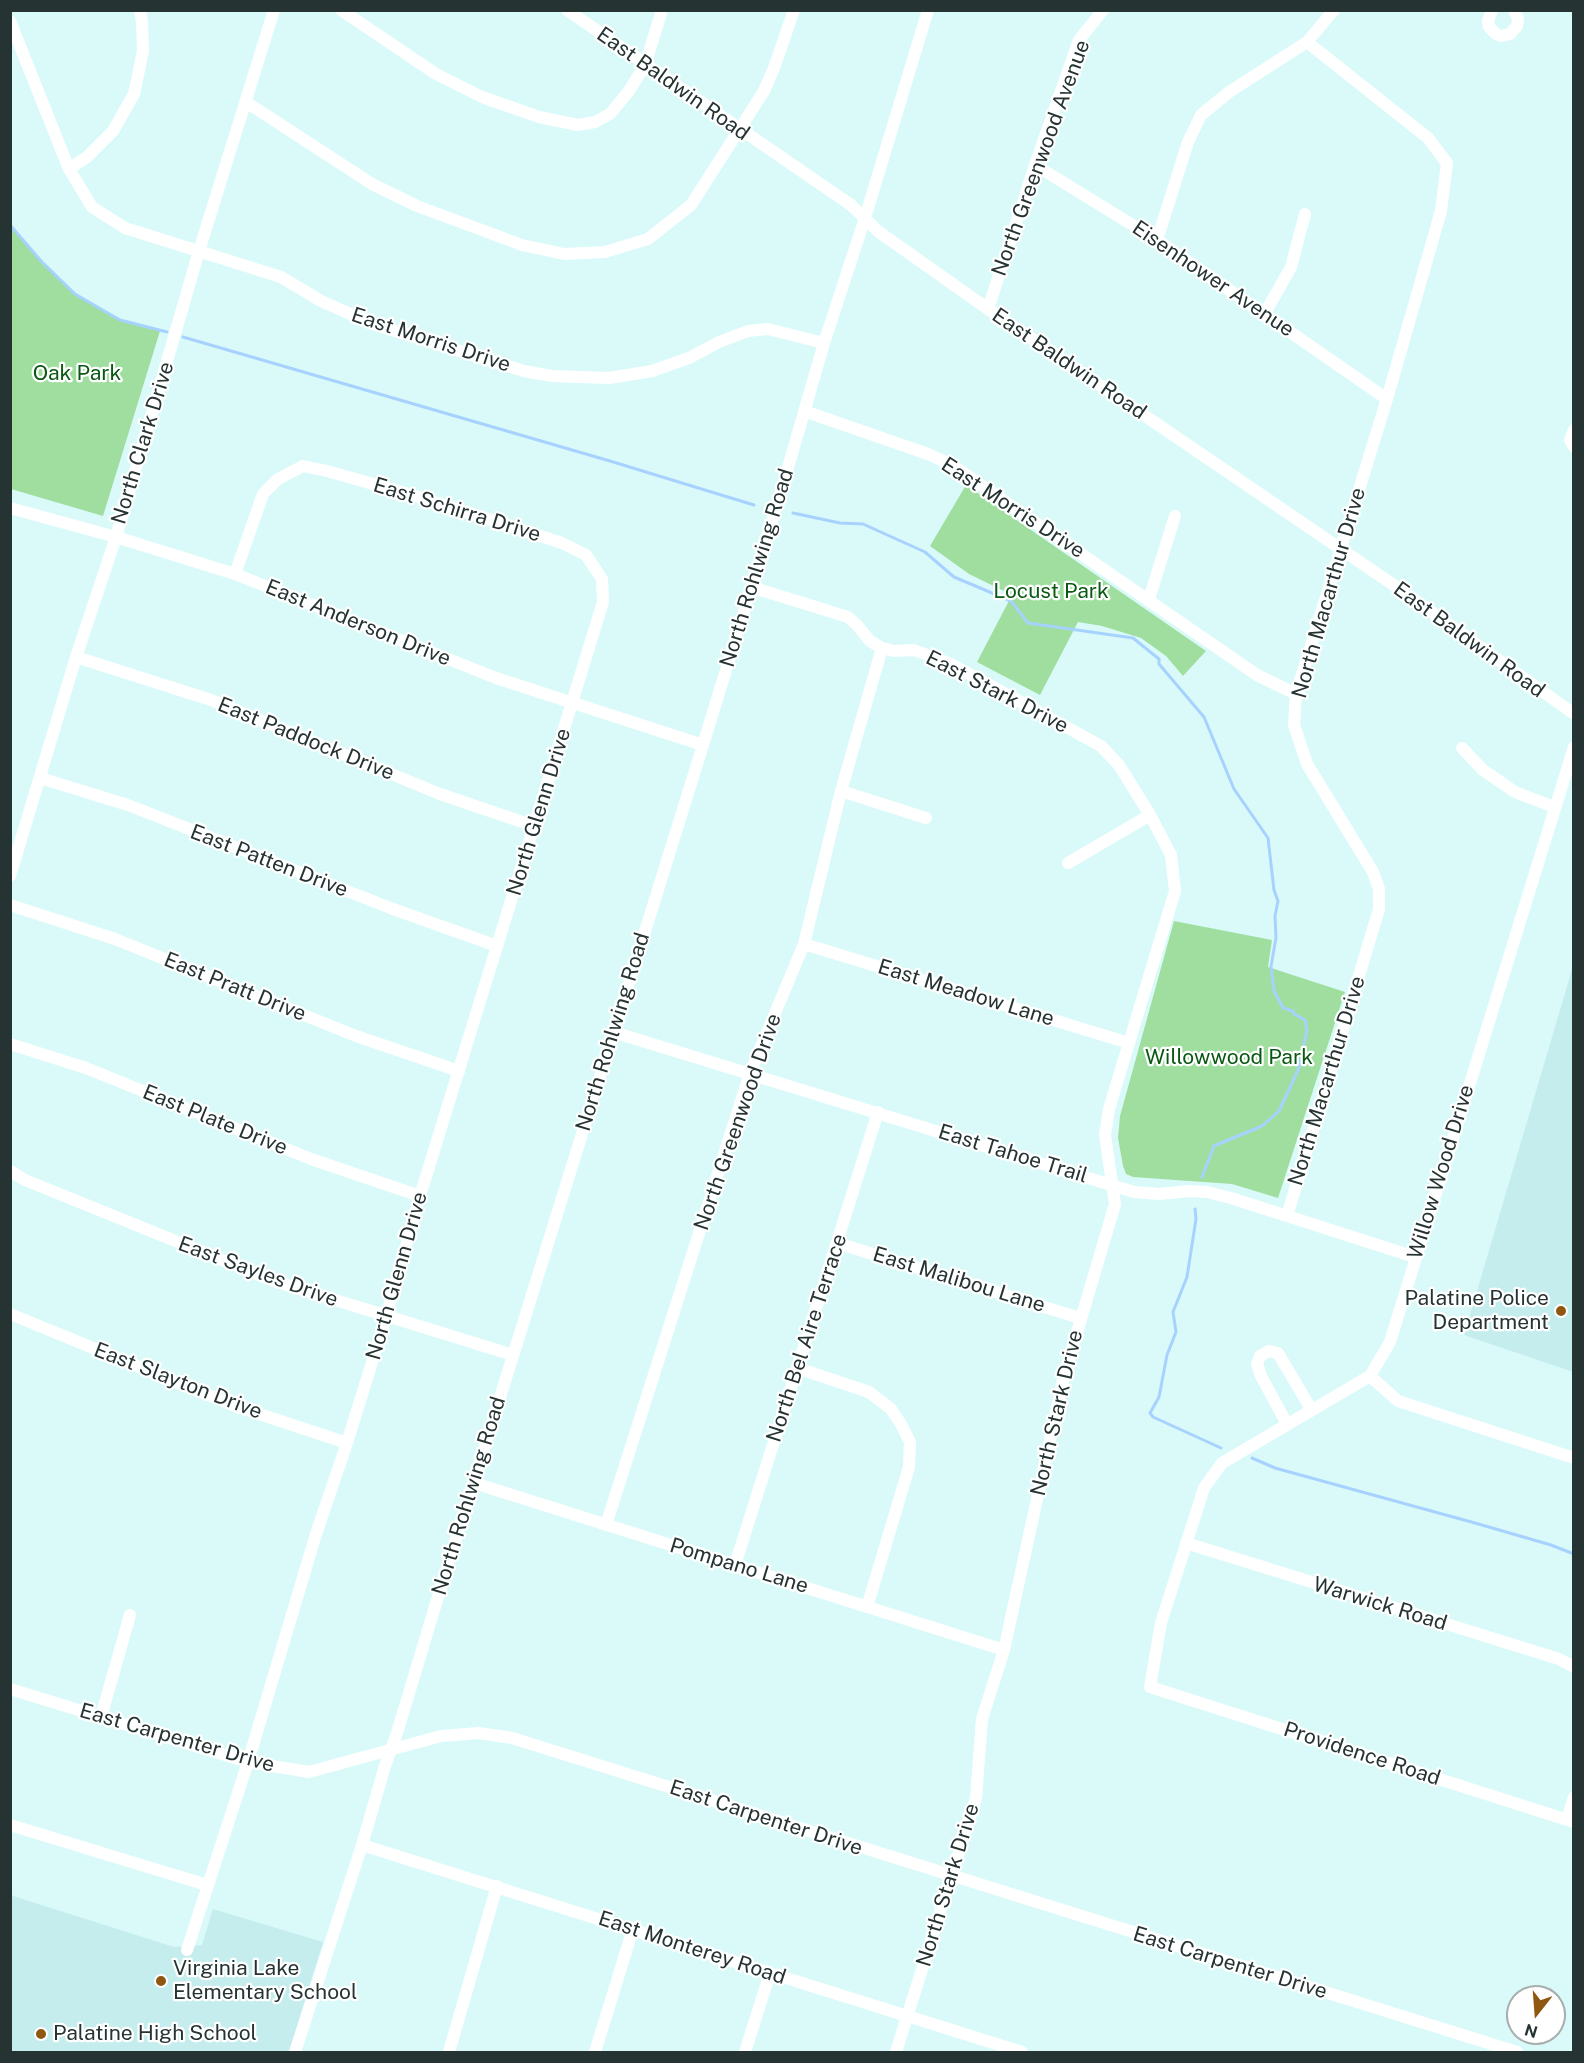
<!DOCTYPE html>
<html>
<head>
<meta charset="utf-8">
<style>
	body { margin:0 }
	#map { position:relative; width:1584px; height:2063px; overflow:hidden; background:#dafafa; font-family:"Public Sans",sans-serif }
	canvas { display:block }
	.frame { position:absolute; inset:0; border:12px solid #263333; pointer-events:none }
	.north { position:absolute; left:1506px; top:1985px; width:60px; height:60px; box-sizing:border-box; background:#fff; border:2px solid #a8adad; border-radius:50%; rotate:197deg; font-size:16px; font-weight:700; line-height:24px; text-align:center; color:#263333 }
	.north::after { content:''; display:block; margin:auto; width:21px; height:27px; background:#8f5710; clip-path:polygon(50% 0,100% 100%,50% 72%,0 100%) }
</style>
</head>
<body>
<div id="map">
<canvas width="1584" height="2063"></canvas>
<div class="frame"></div>
<div class="north">N</div>
</div>
<script>
const c = document.querySelector('canvas').getContext('2d');
c.lineJoin = 'round';
function fillPath(path, color) { c.fillStyle = color; c.fill(path, 'evenodd'); }
const poly = rows => new Path2D(rows.map(r => 'M' + r).join(''));
function stroke(path, color, width, dash) { c.strokeStyle = color; c.lineWidth = width; c.lineCap = dash ? 'butt' : 'round'; c.setLineDash(dash || []); c.stroke(path); }
function drawText(font, color, halo, rows, align = 'center') {
  c.font = font + ' "Public Sans",sans-serif'; c.lineWidth = 4.5; c.setLineDash([]); c.textBaseline = 'middle'; c.strokeStyle = halo; c.fillStyle = color; for (const [text, x, y, turn = 0] of rows) {
    c.save(); c.translate(x, y); c.rotate((+turn || 0) * Math.PI / 180); c.textAlign = isNaN(turn) ? turn : align; if (halo) c.strokeText(text, 0, 0); c.fillText(text, 0, 0); c.restore();
  }
}
fillPath(poly([
	[1573,966,1573,1372,1464,1335],
	[10,1895,174,1947,202,1945,213,1909,323,1942,289,2052,11,2052]
]), '#c5edee');
fillPath(poly([
	[10,225,42,262,75,294,120,320,160,331,103,516,11,489],
	[966,485,1206,651,1183,676,1166,656,1141,638,1102,626,1078,622,1040,695,977,662,1012,595,969,574,930,546],
	[1174,921,1272,940,1268,967,1345,992,1278,1198,1232,1184,1133,1177,1126,1174,1123,1166,1118,1138,1120,1116]
]), '#a0de9f');
stroke(poly([
	[10,225,42,262,75,294,120,320,167,332],
	[183,337,610,461,754,505],
	[793,513,840,523,863,524,925,552,954,577,1011,601,1028,623,1133,638,1159,659,1159,664,1204,717,1234,789,1268,838,1274,890,1278,901,1275,916,1276,938,1271,966,1274,991,1283,1008,1293,1011,1294,1014,1305,1020,1307,1030,1299,1068,1279,1111,1262,1126,1214,1146,1202,1177],
	[1195,1209,1196,1219,1187,1277,1173,1312,1176,1332,1167,1355,1159,1397,1150,1413,1153,1417,1221,1448],
	[1252,1458,1275,1468,1475,1523,1551,1545,1574,1554]
]), '#a7d2fe', 3);
stroke(poly([
	[341,10,436,74,482,97,539,117,578,125,595,122,610,114,629,91,645,65,662,10],
	[567,10,851,205,879,232,988,309,1404,592,1574,714],
	[1492,10,1488,21,1489,27,1496,34,1501,36,1510,34,1517,26,1518,19,1514,10],
	[10,21,69,169,92,207,125,228,281,277,321,301,373,324,524,371,552,376,609,378,652,371,689,358,719,342,748,331,768,329,824,343],
	[246,102,372,184,417,206,522,245,564,254,605,252,648,239,691,205,764,91,774,68,794,10],
	[1035,165,1157,240,1387,399],
	[69,169,87,157,113,131,134,94,143,51,142,22,140,10],
	[1157,240,1188,142,1201,115,1229,92,1307,42,1334,10],
	[988,309,1035,165,1079,40,1103,10],
	[1265,313,1291,267,1305,214],
	[804,411,928,454,952,465,1257,675,1296,694],
	[1574,430,1570,440,1574,447],
	[10,508,116,537,235,574,496,678,703,745],
	[751,587,848,617,857,625,870,641,882,648,894,651,914,650,951,664,1101,746,1119,765,1150,815,1171,855,1175,891,1109,1109,1105,1135,1115,1204,1063,1380,1004,1650,982,1719,976,1798,896,2052],
	[1149,599,1175,516],
	[76,657,211,700,440,794,534,826],
	[1574,747,1390,1342,1370,1376,1222,1463,1204,1488,1161,1623,1150,1687,1574,1822],
	[1462,748,1483,770,1515,792,1554,807],
	[40,778,128,805,393,909,497,946],
	[841,791,926,818],
	[1068,863,1150,815],
	[10,876,76,657,116,537,199,251,274,10],
	[10,905,115,939,356,1036,459,1071],
	[804,944,1129,1043],
	[613,1032,1134,1192,1159,1194,1189,1191,1207,1192,1231,1198,1415,1257],
	[10,1044,86,1068,311,1159,420,1196],
	[10,1171,25,1180,274,1281,513,1355],
	[1287,1216,1379,909,1379,889,1373,872,1307,764,1294,725,1296,694,1387,399,1441,211,1447,163,1428,138,1307,42],
	[837,1243,1080,1318],
	[10,1314,235,1406,347,1443],
	[797,1368,869,1392,891,1409,901,1424,910,1442,909,1467,867,1607],
	[1370,1376,1398,1401,1574,1458],
	[1287,1424,1261,1376,1257,1364,1260,1356,1269,1351,1278,1353,1311,1409],
	[474,1483,1004,1650],
	[606,1525,750,1073,804,944,841,791,882,648],
	[1186,1543,1559,1659,1574,1667],
	[735,1565,878,1112],
	[10,1689,248,1762,309,1772,441,1736,479,1733,512,1738,1517,2052],
	[101,1717,130,1615],
	[1567,1820,1574,1797],
	[10,1825,207,1885],
	[362,1845,1022,2052],
	[187,1950,248,1762,316,1534,347,1443,386,1317,420,1196,603,602,602,579,586,555,562,543,419,497,327,471,303,466,278,479,263,494,235,574],
	[295,2052,362,1845,385,1766,397,1733,437,1600,703,745,785,478,824,343,865,218,928,10],
	[449,2052,497,1886],
	[595,2052,633,1929],
	[745,2052,770,1973]
]), '#fff', 12);
for (const [x, y, r, color] of [
	[1561,1311,6,"#8f5710"],
	[161,1981,6,"#8f5710"],
	[41,2034,6,"#8f5710"]
]) { const dot = new Path2D(); dot.arc(x, y, r, 0, 2 * Math.PI); c.fillStyle = color; c.fill(dot); stroke(dot, '#fff', 2); }
drawText('21px', '#263333', '#fff', [
	["East Baldwin Road",673,84,35],
	["North Greenwood Avenue",1041,158,-70],
	["Eisenhower Avenue",1213,279,34],
	["East Morris Drive",431,340,18],
	["East Baldwin Road",1069,364,34],
	["North Clark Drive",143,443,-73],
	["East Morris Drive",1013,508,33],
	["East Schirra Drive",457,510,17],
	["North Rohlwing Road",757,568,-73],
	["North Macarthur Drive",1329,593,-74],
	["East Anderson Drive",358,623,22],
	["East Baldwin Road",1469,640,36],
	["East Stark Drive",997,692,27],
	["East Paddock Drive",306,739,22],
	["North Glenn Drive",539,812,-73],
	["East Patten Drive",269,861,21],
	["East Pratt Drive",235,987,22],
	["East Meadow Lane",966,993,17],
	["North Rohlwing Road",613,1032,-73],
	["North Macarthur Drive",1327,1081,-73],
	["East Plate Drive",215,1120,22],
	["North Greenwood Drive",738,1122,-71],
	["East Tahoe Trail",1013,1154,17],
	["Willow Wood Drive",1441,1172,-73],
	["East Sayles Drive",258,1272,20],
	["North Glenn Drive",397,1276,-74],
	["East Malibou Lane",959,1280,17],
	["North Bel Aire Terrace",807,1338,-72],
	["East Slayton Drive",178,1381,21],
	["North Stark Drive",1057,1413,-77],
	["North Rohlwing Road",469,1496,-73],
	["Pompano Lane",739,1566,17],
	["Warwick Road",1380,1604,17],
	["East Carpenter Drive",177,1738,16],
	["Providence Road",1362,1754,18],
	["East Carpenter Drive",766,1818,18],
	["North Stark Drive",948,1885,-73],
	["East Monterey Road",692,1948,18],
	["East Carpenter Drive",1230,1963,17]
]);
drawText('21px', '#095913', '#fff', [
	["Oak Park",77,374],
	["Locust Park",1051,592],
	["Willowwood Park",1229,1058]
]);
drawText('21px', '#263333', '#fff', [
	["Palatine Police",1549,1299,"right"],
	["Department",1549,1323,"right"],
	["Virginia Lake",173,1969],
	["Elementary School",173,1993],
	["Palatine High School",53,2034]
], 'left');
</script>
</body>
</html>
